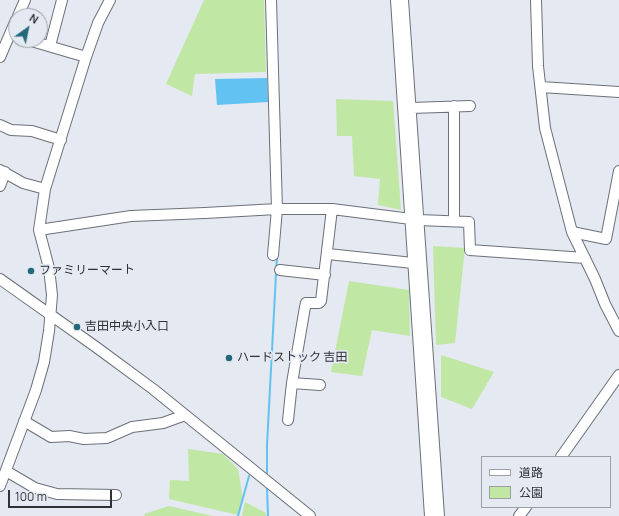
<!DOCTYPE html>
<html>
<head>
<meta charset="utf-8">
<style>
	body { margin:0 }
	#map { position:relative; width:619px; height:516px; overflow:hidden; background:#e4e9f2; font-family:Manrope,"Noto Sans JP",sans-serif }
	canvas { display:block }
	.legend { position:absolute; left:481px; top:456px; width:130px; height:52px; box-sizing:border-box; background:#e4e9f2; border:1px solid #9c9fa6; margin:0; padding:5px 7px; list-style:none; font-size:12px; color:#2f3134 }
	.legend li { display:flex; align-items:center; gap:8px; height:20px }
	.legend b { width:20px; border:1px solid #9c9fa6 }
	.north { position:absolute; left:8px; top:8px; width:40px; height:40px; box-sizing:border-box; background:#e4e9f2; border:1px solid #9c9fa6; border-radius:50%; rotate:33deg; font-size:11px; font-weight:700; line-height:16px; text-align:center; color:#2f3134 }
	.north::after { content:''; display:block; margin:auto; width:14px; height:18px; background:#246979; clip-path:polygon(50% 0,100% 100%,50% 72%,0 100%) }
	.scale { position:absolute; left:8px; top:490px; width:104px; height:18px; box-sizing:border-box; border:2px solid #2f3134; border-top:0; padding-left:5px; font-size:12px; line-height:14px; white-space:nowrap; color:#2f3134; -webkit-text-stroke:3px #e4e9f2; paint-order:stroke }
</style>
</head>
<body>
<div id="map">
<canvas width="619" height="516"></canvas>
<ul class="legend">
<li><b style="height:5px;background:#fff"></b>道路</li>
<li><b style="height:11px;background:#c0e7a4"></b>公園</li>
</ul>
<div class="north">N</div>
<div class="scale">100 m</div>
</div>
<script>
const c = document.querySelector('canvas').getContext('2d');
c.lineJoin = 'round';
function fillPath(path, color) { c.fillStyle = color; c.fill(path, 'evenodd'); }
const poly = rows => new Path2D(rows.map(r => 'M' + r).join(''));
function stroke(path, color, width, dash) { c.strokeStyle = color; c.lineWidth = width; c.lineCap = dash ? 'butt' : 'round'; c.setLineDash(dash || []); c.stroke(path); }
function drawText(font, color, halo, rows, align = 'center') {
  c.font = font + ' Manrope,"Noto Sans JP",sans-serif'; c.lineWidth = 3.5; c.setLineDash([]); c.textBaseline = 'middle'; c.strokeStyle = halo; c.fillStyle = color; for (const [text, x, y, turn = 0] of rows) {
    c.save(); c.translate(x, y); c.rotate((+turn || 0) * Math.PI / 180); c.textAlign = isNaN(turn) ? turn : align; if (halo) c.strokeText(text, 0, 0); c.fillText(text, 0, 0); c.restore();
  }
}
fillPath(poly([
	[204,0,264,0,266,72,195,74,192,96,166,84],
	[336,99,393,101,401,210,378,205,380,179,354,176,352,136,337,136],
	[433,246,465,248,455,343,436,345],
	[349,281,409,290,410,336,372,330,362,376,331,372],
	[441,355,494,372,472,409,441,397],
	[188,449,223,454,238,469,243,499,238,515,169,499,170,480,189,481],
	[245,502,266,513,266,516,242,516],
	[169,506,213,516,145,516,144,514]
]), '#c0e7a4');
fillPath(poly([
	[267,78,268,102,217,105,215,79]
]), '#62c3f3');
stroke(poly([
	[267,473,267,445,277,255],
	[267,489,268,516],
	[238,516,249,476]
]), '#62c3f3', 2);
const minor = poly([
	[271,0,277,209,273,255],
	[396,0,430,516],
	[403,0,439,516],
	[536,0,538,66,545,128,572,232,595,279,605,304,619,331],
	[18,16,25,0],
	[28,40,86,57],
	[50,46,62,0],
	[0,57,16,20],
	[541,87,619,92],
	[454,106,454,221],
	[411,108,470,106],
	[0,125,11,130,32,131,61,140],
	[0,170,23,183,45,189],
	[0,186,5,172],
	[39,230,131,216,205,213,277,209,332,209,419,220,469,222,470,250,585,258],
	[572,232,606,239,619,171],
	[328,254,413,263],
	[280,270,325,275],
	[0,279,96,347,153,389,310,516],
	[292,383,320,385],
	[288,420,292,383,305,307,306,303,319,303,321,301,332,209],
	[24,421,51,437,69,436,84,439,107,438,132,427,163,423,185,415],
	[561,457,619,375],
	[6,471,35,488,57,494,116,495],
	[0,486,36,390,44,362,49,331,52,295,49,268,39,230,45,189,86,57,98,23,110,0],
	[519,516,526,507]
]);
stroke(minor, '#6c7078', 12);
stroke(minor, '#fff', 10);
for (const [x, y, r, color] of [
	[31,271,4,"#246979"],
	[77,327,4,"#246979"],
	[229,358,4,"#246979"]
]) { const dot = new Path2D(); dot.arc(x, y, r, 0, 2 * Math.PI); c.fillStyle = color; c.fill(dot); stroke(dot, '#e4e9f2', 1.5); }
drawText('12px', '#2f3134', '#e4e9f2', [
	["ファミリーマート",39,271],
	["吉田中央小入口",85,327],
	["ハードストック 吉田",237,358]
], 'left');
</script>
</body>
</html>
